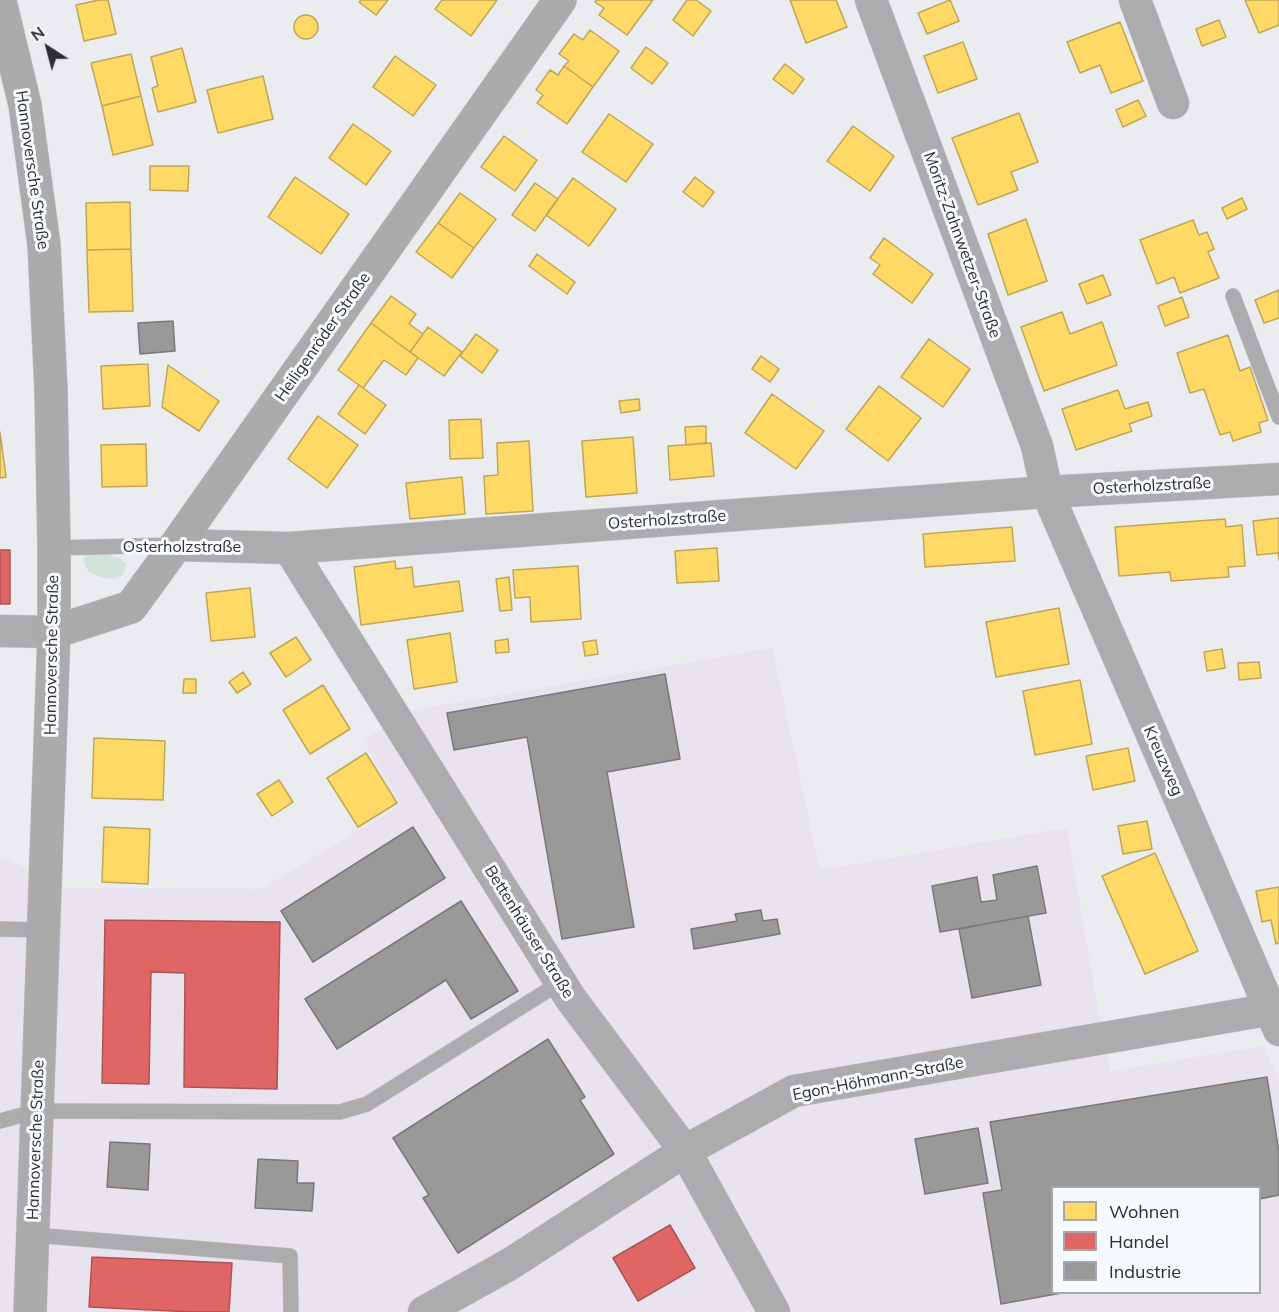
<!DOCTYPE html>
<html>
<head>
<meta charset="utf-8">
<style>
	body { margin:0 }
	#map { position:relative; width:1279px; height:1312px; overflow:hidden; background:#eaecef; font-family:Mulish,sans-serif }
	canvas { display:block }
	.legend { position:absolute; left:1051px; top:1186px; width:210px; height:108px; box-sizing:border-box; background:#f6f9fe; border:2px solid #a6a8ac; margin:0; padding:8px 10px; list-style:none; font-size:18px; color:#2d2e30 }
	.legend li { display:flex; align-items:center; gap:12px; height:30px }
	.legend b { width:30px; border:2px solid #a6a8ac }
	.north { position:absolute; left:18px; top:18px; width:60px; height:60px; -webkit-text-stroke:4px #f6f9fe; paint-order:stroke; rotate:324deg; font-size:16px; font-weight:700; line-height:24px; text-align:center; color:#2d2e30 }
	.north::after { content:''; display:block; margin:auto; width:21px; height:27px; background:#2d2e30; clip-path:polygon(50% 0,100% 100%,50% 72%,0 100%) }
</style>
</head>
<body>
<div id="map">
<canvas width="1279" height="1312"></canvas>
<ul class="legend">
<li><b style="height:16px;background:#ffd966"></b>Wohnen</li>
<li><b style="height:16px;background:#e06666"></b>Handel</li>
<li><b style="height:16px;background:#999"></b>Industrie</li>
</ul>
<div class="north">N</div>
</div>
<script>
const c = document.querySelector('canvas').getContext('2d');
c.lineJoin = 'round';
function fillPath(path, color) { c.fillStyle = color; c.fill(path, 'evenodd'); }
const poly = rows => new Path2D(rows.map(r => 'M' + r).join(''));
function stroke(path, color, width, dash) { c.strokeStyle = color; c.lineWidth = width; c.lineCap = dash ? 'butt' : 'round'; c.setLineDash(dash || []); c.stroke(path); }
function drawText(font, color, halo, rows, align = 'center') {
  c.font = font + ' Mulish,sans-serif'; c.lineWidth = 6; c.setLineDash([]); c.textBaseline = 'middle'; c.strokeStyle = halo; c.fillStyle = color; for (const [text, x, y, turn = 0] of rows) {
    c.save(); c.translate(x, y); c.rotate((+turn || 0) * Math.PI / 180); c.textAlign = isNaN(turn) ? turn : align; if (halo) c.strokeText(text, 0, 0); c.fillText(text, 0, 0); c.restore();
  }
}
fillPath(poly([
	[772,648,820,870,1067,828,1098,1010,1111,1071,1264,1046,1279,1080,1279,1312,0,1312,0,859,9,859,61,888,261,889,401,805,363,740,413,710],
	[1052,1188,1260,1188,1260,1292,1052,1292]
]), '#e9e3f0');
fillPath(poly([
	[93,552,101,552,121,559,126,563,125,570,121,576,113,579,105,578,95,575,89,572,83,561,85,556]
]), '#d2e3da');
const homes = poly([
	[99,0,108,0,116,34,84,41,76,5,99,0],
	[361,0,388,0,376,15,359,2,361,0],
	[442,0,497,0,471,36,435,9,442,0],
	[596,0,653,0,627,35,599,15,604,8,595,2,596,0],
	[687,0,696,0,711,11,693,36,673,20,687,0],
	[790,0,836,0,847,27,806,43,790,0],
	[950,0,959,21,927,34,918,13,950,0],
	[1245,0,1279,0,1279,25,1259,33,1245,0],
	'294 27a12 12 0 1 1 24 0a12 12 0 1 1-24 0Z',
	[1219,20,1226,37,1202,46,1196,29,1219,20],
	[1120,22,1143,81,1111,93,1100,65,1080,73,1067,42,1120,22],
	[590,30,619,51,593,87,564,66,569,61,559,54,574,34,583,40,590,30],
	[963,42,977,79,938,93,924,56,963,42],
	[646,47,668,63,652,84,631,68,646,47],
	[182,48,196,102,158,112,152,88,158,86,151,57,182,48],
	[131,54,141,96,102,106,91,63,131,54],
	[395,56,436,85,413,116,373,87,395,56],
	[785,64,804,79,793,94,773,79,785,64],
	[564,66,593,87,567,124,537,103,543,95,536,90,550,70,558,75,564,66],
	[263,76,273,119,218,133,207,90,263,76],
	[141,96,153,145,113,155,102,106,141,96],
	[1138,100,1146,116,1123,127,1116,110,1138,100],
	[1019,113,1038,162,1011,172,1018,190,978,205,952,138,1019,113],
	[609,114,653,144,626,182,582,152,609,114],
	[353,124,391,151,366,185,329,158,353,124],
	[853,126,894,156,870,191,827,161,853,126],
	[504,136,537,160,515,191,481,167,504,136],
	[150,166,189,166,188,191,150,190,150,166],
	[295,177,349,214,321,254,268,217,295,177],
	[695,177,714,192,703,207,683,192,695,177],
	[573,178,616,209,589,246,546,215,573,178],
	[535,183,558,199,535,231,512,215,535,183],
	[460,193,496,219,474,248,438,223,460,193],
	[1242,198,1247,209,1227,219,1222,208,1242,198],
	[130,202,131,249,87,250,86,203,130,202],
	[1026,219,1047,281,1008,295,988,234,1026,219],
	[1193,220,1199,235,1207,232,1214,249,1208,252,1219,278,1180,293,1174,277,1157,284,1140,240,1193,220],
	[438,223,474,248,452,278,416,252,438,223],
	[884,238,933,274,912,303,873,274,880,265,870,258,884,238],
	[131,249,133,311,89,312,87,250,131,249],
	[537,254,575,282,567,294,529,266,537,254],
	[1103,275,1111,295,1087,304,1079,284,1103,275],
	[1279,290,1279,318,1264,323,1255,300,1279,290],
	[391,296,416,314,409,324,423,334,410,352,371,323,391,296],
	[1182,297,1189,317,1165,326,1158,306,1182,297],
	[1062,312,1070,334,1102,322,1117,365,1044,391,1021,327,1062,312],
	[371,323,418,358,406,375,384,360,363,388,338,370,371,323],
	[428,327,462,352,444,376,410,352,428,327],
	[476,334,498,350,482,373,460,356,476,334],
	[1228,335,1240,371,1250,367,1268,420,1259,423,1261,432,1233,441,1230,432,1220,435,1204,389,1190,393,1177,353,1228,335],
	[929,339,970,369,943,407,901,377,929,339],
	[761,356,779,369,770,382,752,369,761,356],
	[148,364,150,406,103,409,101,366,148,364],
	[168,365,219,401,199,431,162,407,168,365],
	[359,385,386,405,365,434,338,414,359,385],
	[879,386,921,418,888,461,846,429,879,386],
	[1118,390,1125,409,1148,402,1152,416,1129,424,1132,431,1076,450,1062,409,1118,390],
	[772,394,824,431,796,469,745,433,772,394],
	[639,399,640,410,621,413,619,401,639,399],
	[318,416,358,445,327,488,288,459,318,416],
	[481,419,483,458,450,459,449,420,481,419],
	[706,426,706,443,686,445,685,427,706,426],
	[0,432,6,477,0,478,0,432],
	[633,437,637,493,586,497,582,441,633,437],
	[529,441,533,511,486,514,484,476,498,475,497,443,529,441],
	[711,443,714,476,670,480,668,446,711,443],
	[146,444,147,486,102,487,101,445,146,444],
	[462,477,465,514,410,519,406,483,462,477],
	[1279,518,1279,560,1278,553,1257,555,1253,521,1279,518],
	[1225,519,1226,527,1242,525,1245,566,1228,567,1229,577,1171,581,1170,572,1119,576,1115,527,1225,519],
	[1012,527,1015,561,925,567,923,534,1012,527],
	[717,548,719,581,677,583,675,551,717,548],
	[395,561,396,569,412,567,414,587,459,581,463,611,361,625,354,567,395,561],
	[578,566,581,619,531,622,530,597,515,598,513,570,578,566],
	[509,577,512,610,500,611,496,579,509,577],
	[250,588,255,637,211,641,206,593,250,588],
	[1059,608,1069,664,996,677,986,622,1059,608],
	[450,633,457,682,414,689,407,640,450,633],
	[296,637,311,660,286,677,270,653,296,637],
	[508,639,509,652,496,653,495,641,508,639],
	[596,640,598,654,585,656,583,642,596,640],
	[1222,649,1225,668,1207,671,1204,652,1222,649],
	[1259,662,1261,678,1239,680,1238,663,1259,662],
	[243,672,251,684,237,693,229,682,243,672],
	[184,679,196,679,196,693,183,693,184,679],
	[1080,680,1092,744,1035,755,1023,691,1080,680],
	[323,685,350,729,310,754,283,710,323,685],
	[94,738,165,741,163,800,92,798,94,738],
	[1128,748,1135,781,1093,790,1086,756,1128,748],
	[366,753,397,803,358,827,327,778,366,753],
	[279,780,293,802,272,816,257,794,279,780],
	[1147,821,1152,849,1123,854,1118,826,1147,821],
	[104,827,150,829,148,884,102,882,104,827],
	[1155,853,1198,951,1145,974,1102,876,1155,853],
	[1279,887,1279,943,1276,944,1271,920,1262,922,1256,891,1279,887]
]);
fillPath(homes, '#ffd966');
stroke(homes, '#c0a656', 1.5);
const shops = poly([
	[0,550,10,550,10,604,0,604,0,550],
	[105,920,280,922,277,1089,184,1087,185,973,151,972,149,1084,102,1083,105,920],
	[670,1225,695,1268,638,1301,613,1258,670,1225],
	[92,1257,232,1263,229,1312,193,1312,89,1307,92,1257]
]);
fillPath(shops, '#e06666');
stroke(shops, '#aa5556', 1.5);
const industry = poly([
	[173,321,175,351,140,354,138,323,173,321],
	[665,674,680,759,607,772,634,927,562,939,527,737,454,750,447,713,665,674],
	[413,827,445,878,313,962,281,911,413,827],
	[1037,866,1046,913,940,932,932,886,977,877,981,902,997,900,993,875,1037,866],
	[461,901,518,991,471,1019,446,980,337,1049,305,999,461,901],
	[761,910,763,921,777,919,780,934,694,949,691,929,737,921,735,914,761,910],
	[1028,916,1041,985,972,998,959,929,1028,916],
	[548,1039,585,1097,580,1100,614,1154,458,1253,423,1198,429,1195,393,1138,548,1039],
	[1267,1077,1279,1152,1279,1195,1260,1199,1260,1188,1052,1188,1052,1292,1067,1292,1001,1304,983,1193,1002,1190,990,1122,1267,1077],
	[978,1128,988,1183,925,1194,915,1139,978,1128],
	[110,1142,150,1144,148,1190,107,1187,110,1142],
	[258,1159,298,1161,297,1183,314,1183,312,1211,255,1208,258,1159]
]);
fillPath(industry, '#999');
stroke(industry, '#79797a', 1.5);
const lane = poly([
	[1233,296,1279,417],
	[54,548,176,545],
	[0,929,44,930],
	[0,1121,37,1111,340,1112,367,1104,561,982],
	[33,1235,290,1256,291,1312]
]);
const street = poly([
	[871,0,1037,446,1047,492,1211,871,1279,1030],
	[1135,0,1173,103],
	[176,545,289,548,1047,492,1279,479],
	[289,548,571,999,685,1151,774,1312],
	[0,631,54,632],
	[424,1312,510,1264,685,1151,794,1091,1279,1008]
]);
const secondary = poly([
	[0,1,25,105,44,245,51,390,54,548,54,632,30,1312],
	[54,632,131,607,176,545,560,0]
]);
stroke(lane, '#c9cacc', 16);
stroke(street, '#c9cacc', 33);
stroke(secondary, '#c9cacc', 34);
stroke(lane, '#acabad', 15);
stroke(street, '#acabad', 32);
stroke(secondary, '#ababac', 33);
drawText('16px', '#2d2e30', '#f6f9fe', [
	["Hannoversche Straße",32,170,82],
	["Moritz-Zahnwetzer-Straße",962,245,70],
	["Heiligenröder Straße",323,337,-55],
	["Osterholzstraße",1152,486,-3],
	["Osterholzstraße",667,520,-4],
	["Osterholzstraße",182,547],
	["Hannoversche Straße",52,655,-89],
	["Kreuzweg",1163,761,66],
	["Bettenhäuser Straße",529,932,58],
	["Egon-Höhmann-Straße",878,1079,-11],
	["Hannoversche Straße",36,1140,-88]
]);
</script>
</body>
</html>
